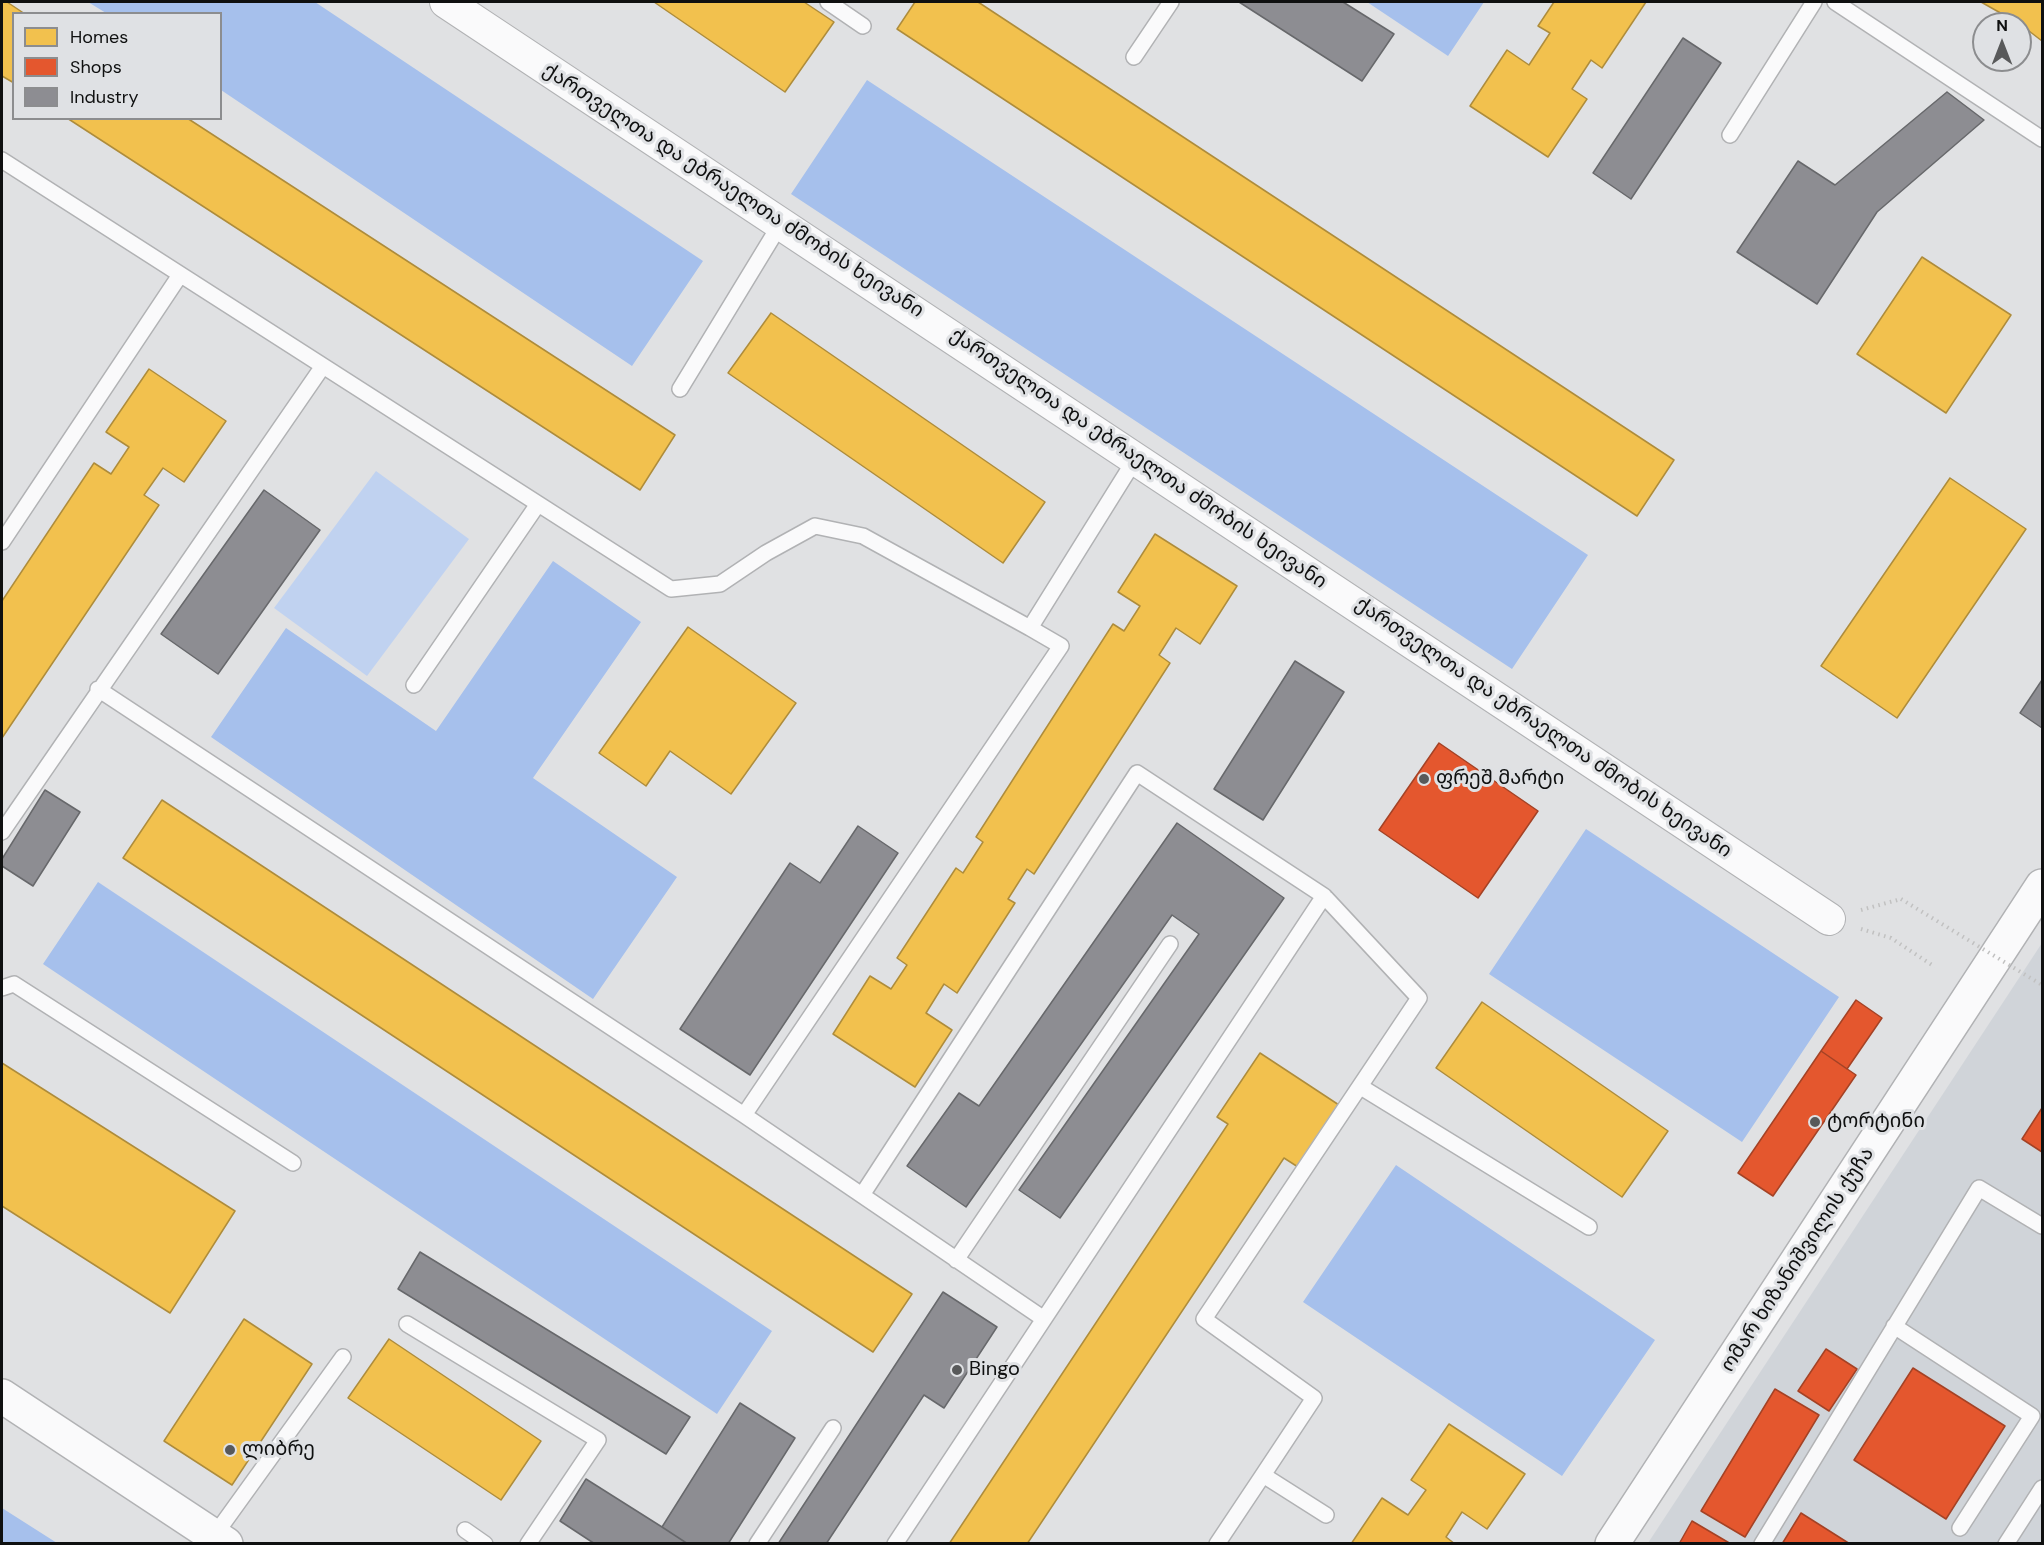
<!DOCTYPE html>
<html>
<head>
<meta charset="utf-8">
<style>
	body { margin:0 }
	#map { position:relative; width:2044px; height:1545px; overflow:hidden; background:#e0e1e3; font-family:"DM Sans",sans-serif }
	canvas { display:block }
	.frame { position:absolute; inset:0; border:3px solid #0f1010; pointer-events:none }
	.legend { position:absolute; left:12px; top:12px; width:210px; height:108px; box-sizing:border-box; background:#dfe1e4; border:2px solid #8c8d8f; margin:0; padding:8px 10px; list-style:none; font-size:18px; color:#0f1010 }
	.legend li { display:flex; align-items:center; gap:12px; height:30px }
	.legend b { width:30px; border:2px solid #8c8d8f }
	.north { position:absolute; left:1972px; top:12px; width:60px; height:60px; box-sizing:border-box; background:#dfe1e4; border:2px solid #8c8d8f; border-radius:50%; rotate:0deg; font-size:16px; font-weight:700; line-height:24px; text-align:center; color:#0f1010 }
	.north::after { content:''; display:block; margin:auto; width:21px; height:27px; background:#58595a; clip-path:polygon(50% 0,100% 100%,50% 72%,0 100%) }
</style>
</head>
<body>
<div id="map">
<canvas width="2044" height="1545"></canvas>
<div class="frame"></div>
<ul class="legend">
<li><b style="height:16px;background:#f2c14e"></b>Homes</li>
<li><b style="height:16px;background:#e4572e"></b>Shops</li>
<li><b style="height:16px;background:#8d8d92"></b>Industry</li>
</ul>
<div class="north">N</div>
</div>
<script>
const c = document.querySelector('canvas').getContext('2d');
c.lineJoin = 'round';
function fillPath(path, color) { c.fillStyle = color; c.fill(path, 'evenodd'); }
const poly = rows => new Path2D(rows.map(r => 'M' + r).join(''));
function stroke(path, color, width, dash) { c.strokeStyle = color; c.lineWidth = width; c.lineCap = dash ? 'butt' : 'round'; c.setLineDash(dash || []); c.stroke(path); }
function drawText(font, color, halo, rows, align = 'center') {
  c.font = font + ' "DM Sans","Noto Sans Georgian",sans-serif'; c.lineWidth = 6; c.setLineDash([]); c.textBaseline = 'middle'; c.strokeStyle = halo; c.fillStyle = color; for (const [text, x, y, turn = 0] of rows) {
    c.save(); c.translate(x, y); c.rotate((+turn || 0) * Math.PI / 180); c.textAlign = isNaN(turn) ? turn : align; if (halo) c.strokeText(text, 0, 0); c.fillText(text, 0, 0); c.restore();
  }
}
fillPath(poly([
	[2042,943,2042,1543,1648,1543]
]), '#d0d4d9');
fillPath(poly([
	[376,471,469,539,367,676,274,608]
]), '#c0d2f0');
fillPath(poly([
	[88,2,315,2,703,261,632,366,221,90,220,14,106,13],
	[1367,2,1484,2,1448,56],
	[867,80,1588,555,1512,669,791,194],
	[553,561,641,622,533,778,677,877,593,999,211,737,286,628,436,731],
	[1586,829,1839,997,1742,1142,1489,974],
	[98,882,772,1331,717,1414,43,964],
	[1396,1165,1655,1340,1562,1476,1303,1302],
	[2,1508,57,1543,2,1543]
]), '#a6c0ec');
const homes = poly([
	[2,2,7,2,25,14,14,14,14,83,2,76,2,2],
	[654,2,804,2,834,22,785,92,654,2],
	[915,2,978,2,1674,460,1637,516,897,29,915,2],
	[1554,2,1646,2,1602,68,1591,60,1572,89,1587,99,1548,157,1470,106,1507,50,1529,65,1550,33,1538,26,1554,2],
	[1981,2,2042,2,2042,41,2020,24,1981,2],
	[67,118,187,118,675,435,640,490,67,118],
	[1922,257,2011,315,1946,413,1857,354,1922,257],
	[771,313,1045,502,1003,563,728,373,771,313],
	[149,369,226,421,184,482,163,468,144,495,159,505,2,738,2,601,94,463,111,474,129,447,106,432,149,369],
	[1950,478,2026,529,1897,718,1821,666,1950,478],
	[1155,534,1237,586,1200,644,1176,628,1159,655,1170,663,1034,874,1027,869,1008,899,1015,903,957,993,944,984,926,1013,952,1030,915,1087,833,1034,870,976,891,989,907,965,897,958,956,868,963,873,983,842,976,837,1113,624,1124,631,1140,606,1118,592,1155,534],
	[688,627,796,703,731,794,670,751,646,786,599,753,688,627],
	[162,800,912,1294,873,1352,123,858,162,800],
	[1482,1002,1668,1131,1622,1197,1436,1068,1482,1002],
	[1260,1053,1339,1105,1298,1167,1284,1158,1027,1544,949,1544,1228,1124,1217,1117,1260,1053],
	[2,1063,235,1211,170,1313,2,1206,2,1063],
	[244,1319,312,1364,232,1485,164,1441,244,1319],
	[389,1339,541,1441,501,1500,348,1398,389,1339],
	[1449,1424,1525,1474,1487,1529,1462,1512,1446,1537,1455,1544,1351,1544,1382,1498,1408,1515,1426,1490,1411,1480,1449,1424]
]);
fillPath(homes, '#f2c14e');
stroke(homes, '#ae8c3b', 1.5);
const shops = poly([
	[1439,743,1538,811,1478,898,1379,830,1439,743],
	[1856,1000,1882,1018,1847,1069,1821,1051,1856,1000],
	[1821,1051,1856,1075,1773,1196,1738,1173,1821,1051],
	[2042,1108,2042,1152,2022,1139,2042,1108],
	[1826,1349,1857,1369,1829,1411,1798,1391,1826,1349],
	[1913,1368,2005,1426,1946,1519,1854,1460,1913,1368],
	[1775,1389,1819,1415,1745,1537,1701,1511,1775,1389],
	[1801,1513,1850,1544,1782,1544,1801,1513],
	[1692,1521,1731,1544,1679,1544,1692,1521]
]);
fillPath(shops, '#e4572e');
stroke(shops, '#a44225', 1.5);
const industry = poly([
	[1239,2,1343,2,1394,34,1362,81,1239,2],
	[1683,38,1721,63,1631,199,1593,173,1683,38],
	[1947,92,1984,120,1877,212,1817,304,1737,252,1798,161,1835,185,1947,92],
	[264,490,320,530,218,674,161,634,264,490],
	[1295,661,1344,692,1263,820,1214,789,1295,661],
	[2042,680,2042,728,2020,713,2042,680],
	[45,790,80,812,33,886,2,866,2,859,45,790],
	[1177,823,1284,898,1060,1218,1019,1190,1199,934,1172,915,966,1207,907,1166,959,1093,979,1106,1177,823],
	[858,826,898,853,750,1075,680,1029,790,863,820,883,858,826],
	[420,1252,690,1417,666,1454,398,1289,420,1252],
	[943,1292,997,1327,944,1408,924,1395,826,1544,778,1544,943,1292],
	[740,1403,795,1438,728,1544,688,1544,662,1527,740,1403],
	[586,1479,662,1527,688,1544,595,1544,560,1521,586,1479]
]);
fillPath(industry, '#8d8d92');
stroke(industry, '#67686b', 1.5);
const lane = poly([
	[828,2,863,26],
	[1835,2,2042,139],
	[1134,57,1171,2],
	[1730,135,1814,2],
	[2,160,671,589,720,584,766,553,815,526,863,536,1030,628],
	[680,389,781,223],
	[2,542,180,275],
	[414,685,538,504],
	[98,689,744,1115,1044,1319],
	[2,832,323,366],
	[2,988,14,984,293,1163],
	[1361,1087,1589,1227],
	[744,1115,1061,646,1030,628,1136,458],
	[862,1195,1137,773,1324,896,1419,998,1204,1319,1314,1398,1263,1475,1326,1515],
	[956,1260,1170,944],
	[407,1324,598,1440,528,1544],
	[1894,1326,2032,1416,1960,1528],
	[465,1530,485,1544],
	[214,1536,343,1357],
	[757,1544,833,1428],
	[895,1544,1324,896],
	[1217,1544,1263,1475],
	[1762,1544,1979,1188,2042,1226],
	[2006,1544,2042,1488]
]);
const street = poly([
	[446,2,1829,919]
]);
const secondary = poly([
	[2,1396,226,1544]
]);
const primary = poly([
	[1612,1544,2042,886]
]);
stroke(lane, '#b1b2b4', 18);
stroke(street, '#b1b2b4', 34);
stroke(secondary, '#b1b2b4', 36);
stroke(primary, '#b1b2b4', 36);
stroke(poly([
	[1861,910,1901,899],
	[1861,929,1891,938,1935,967]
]), '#c1c1c1', 4, [1.5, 4.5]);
stroke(lane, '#fafafb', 15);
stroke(street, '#fafafb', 32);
stroke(secondary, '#fafafb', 33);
stroke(primary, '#fafafb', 33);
stroke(poly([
	[1901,899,2042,985]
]), '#c1c1c1', 4, [1.5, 4.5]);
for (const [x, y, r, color] of [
	[1424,779,6,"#58595a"],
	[1815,1122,6,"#58595a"],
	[957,1370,6,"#58595a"],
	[230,1450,6,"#58595a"]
]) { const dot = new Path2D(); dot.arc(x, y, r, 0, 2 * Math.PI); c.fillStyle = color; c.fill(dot); stroke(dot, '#dfe1e4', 2); }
drawText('20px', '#0f1010', '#dfe1e4', [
	["ქართველთა და ებრაელთა ძმობის ხეივანი",733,191,33],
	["ქართველთა და ებრაელთა ძმობის ხეივანი",1138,459,34],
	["ქართველთა და ებრაელთა ძმობის ხეივანი",1543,728,34],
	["ომარ ხიზანიშვილის ქუჩა",1798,1260,-57]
]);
drawText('20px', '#0f1010', '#dfe1e4', [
	["ფრეშ მარტი",1436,779],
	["ტორტინი",1827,1122],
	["Bingo",969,1370],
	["ლიბრე",242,1450]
], 'left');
</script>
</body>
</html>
